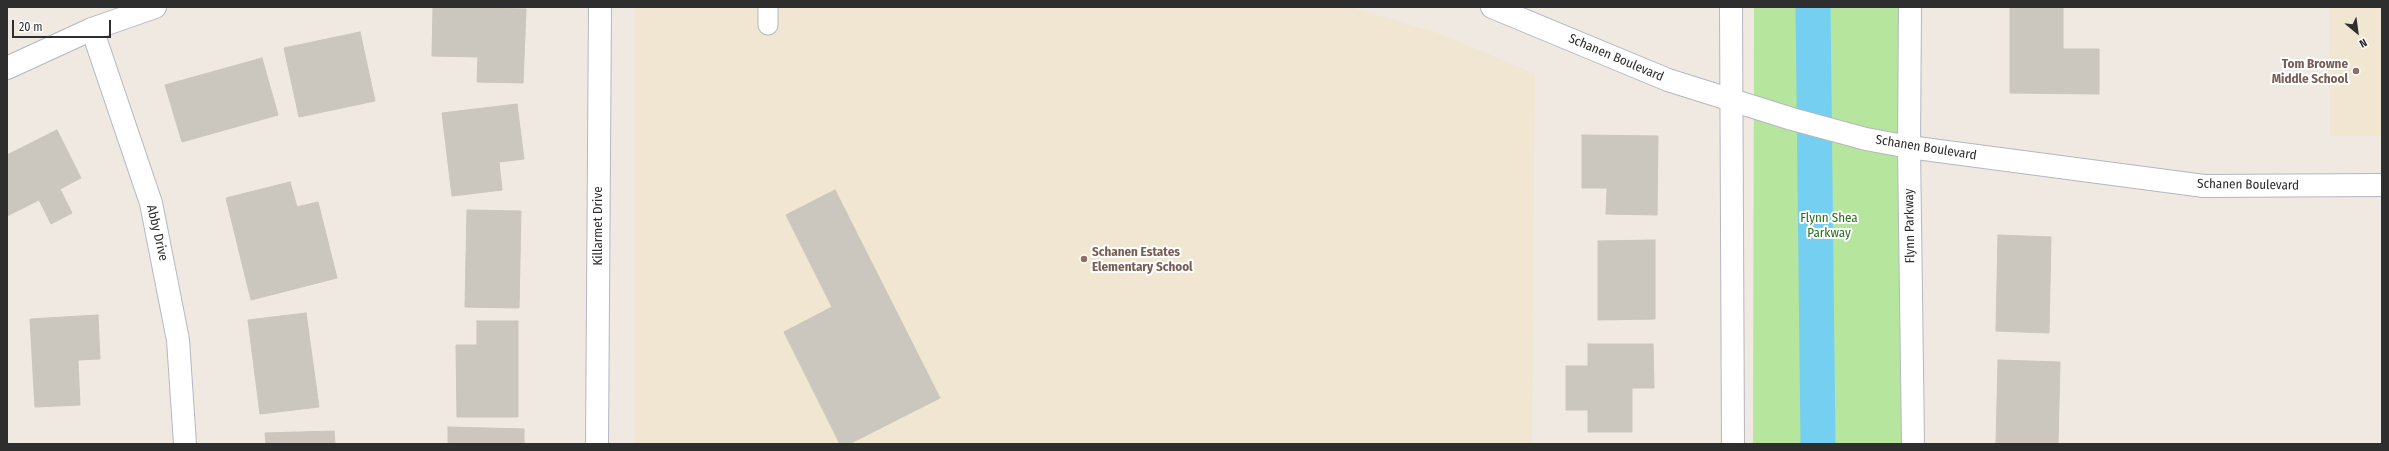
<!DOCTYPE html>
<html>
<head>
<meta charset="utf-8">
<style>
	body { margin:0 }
	#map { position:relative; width:2389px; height:451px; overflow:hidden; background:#efe9e1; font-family:"Fira Sans Condensed",sans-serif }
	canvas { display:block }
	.frame { position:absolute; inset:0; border:8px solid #2e2e2e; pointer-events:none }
	.north { position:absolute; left:2337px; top:12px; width:40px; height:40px; -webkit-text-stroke:3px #fff; paint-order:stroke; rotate:151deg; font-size:11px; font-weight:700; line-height:16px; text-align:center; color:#2e2e2e }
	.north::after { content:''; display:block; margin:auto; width:14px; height:18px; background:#2e2e2e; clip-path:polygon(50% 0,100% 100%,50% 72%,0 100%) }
	.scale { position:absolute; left:12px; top:20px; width:99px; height:18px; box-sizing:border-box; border:2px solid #2e2e2e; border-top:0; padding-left:5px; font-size:12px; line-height:14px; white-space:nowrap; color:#2e2e2e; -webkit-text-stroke:3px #fff; paint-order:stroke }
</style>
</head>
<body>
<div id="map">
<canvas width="2389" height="451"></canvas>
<div class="frame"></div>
<div class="north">N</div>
<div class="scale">20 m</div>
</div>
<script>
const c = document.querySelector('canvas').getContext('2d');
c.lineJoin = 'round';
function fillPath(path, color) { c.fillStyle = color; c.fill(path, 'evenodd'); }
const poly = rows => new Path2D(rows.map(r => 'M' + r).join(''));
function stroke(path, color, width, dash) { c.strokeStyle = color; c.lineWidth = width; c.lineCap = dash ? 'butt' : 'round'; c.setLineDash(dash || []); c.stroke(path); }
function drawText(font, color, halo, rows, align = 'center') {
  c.font = font + ' "Fira Sans Condensed",sans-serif'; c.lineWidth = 4; c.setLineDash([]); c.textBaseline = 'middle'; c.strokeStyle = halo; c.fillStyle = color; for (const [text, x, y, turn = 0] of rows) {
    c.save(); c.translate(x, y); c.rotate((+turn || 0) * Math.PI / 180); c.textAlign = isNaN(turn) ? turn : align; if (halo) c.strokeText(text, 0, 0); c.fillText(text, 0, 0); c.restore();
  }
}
fillPath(poly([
	[635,7,1350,7,1438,33,1535,74,1532,444,635,444],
	[2329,7,2382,7,2382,136,2330,136]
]), '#f0e6d1');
fillPath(poly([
	[1754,7,1906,7,1905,444,1753,444]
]), '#b6e59e');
stroke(poly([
	[1813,7,1818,444]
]), '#75cff0', 35);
const building = poly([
	[433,7,526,9,523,83,477,82,478,57,432,56,433,7],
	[2010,7,2063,7,2063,49,2099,49,2099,94,2010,93,2010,7],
	[360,32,375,101,299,117,284,48,360,32],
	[262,58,278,115,182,142,165,85,262,58],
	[517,104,524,159,499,162,502,190,452,196,442,113,517,104],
	[57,130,81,178,60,189,72,213,51,224,39,200,7,216,7,155,57,130],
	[1582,135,1658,136,1657,215,1606,214,1607,188,1582,188,1582,135],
	[290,182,297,207,318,202,337,278,251,300,226,198,290,182],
	[835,190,940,398,849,444,840,444,784,332,832,307,786,215,835,190],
	[467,210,521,211,519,308,465,307,467,210],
	[1998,235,2051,237,2049,333,1996,331,1998,235],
	[1655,240,1655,319,1598,320,1598,241,1655,240],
	[306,313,319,407,260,414,248,320,306,313],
	[98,315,100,359,78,360,80,405,35,407,30,319,98,315],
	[477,321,518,321,518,417,457,417,456,345,477,345,477,321],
	[1588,344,1653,344,1654,388,1632,388,1632,432,1588,432,1588,410,1566,410,1566,366,1588,366,1588,344],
	[1998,360,2060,362,2058,444,1996,444,1998,360],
	[448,427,524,429,524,444,448,444,448,427],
	[334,431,335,444,266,444,265,433,334,431]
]);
fillPath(building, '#cbc7bf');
stroke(building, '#cbc5ba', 1);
const service = poly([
	[768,7,768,25]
]);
const minor = poly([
	[1910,7,1909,147,1913,444],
	[92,29,151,203,178,340,185,444],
	[597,444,600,7]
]);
const tertiary = poly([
	[1492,7,1668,80,1792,119,1866,139,1909,147,2204,186,2382,185],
	[1731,7,1733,444],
	[7,68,92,29,155,7]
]);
stroke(service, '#b4b7c1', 21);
stroke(minor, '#b4b7c1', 24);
stroke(tertiary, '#b4b7c1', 24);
stroke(service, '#fff', 19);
stroke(minor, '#fff', 22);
stroke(tertiary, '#fff', 22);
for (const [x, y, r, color] of [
	[2356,71,4,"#8d6e63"],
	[1084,259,4,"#8d6e63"]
]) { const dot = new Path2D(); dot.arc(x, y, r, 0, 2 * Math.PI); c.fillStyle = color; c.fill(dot); stroke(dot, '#fff', 1.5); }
drawText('13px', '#2e2e2e', '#fff', [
	["Schanen Boulevard",1616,58,23],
	["Schanen Boulevard",1926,148,9],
	["Schanen Boulevard",2248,185,1],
	["Killarmet Drive",598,226,-90],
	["Flynn Parkway",1910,226,-91],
	["Abby Drive",157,233,77]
]);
drawText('bold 13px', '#785e54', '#fff', [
	["Tom Browne",2348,64],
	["Middle School",2348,79],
	["Schanen Estates",1092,252,"left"],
	["Elementary School",1092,267,"left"]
], 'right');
drawText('13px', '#2c6e1b', '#fff', [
	["Flynn Shea",1829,218],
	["Parkway",1829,233]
]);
</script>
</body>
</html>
